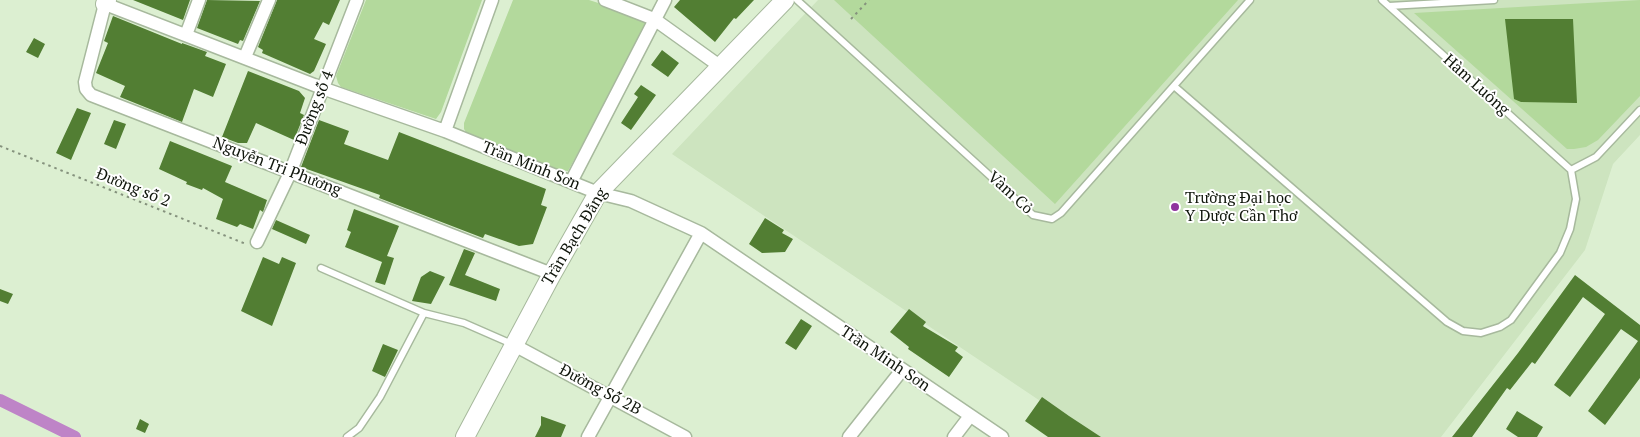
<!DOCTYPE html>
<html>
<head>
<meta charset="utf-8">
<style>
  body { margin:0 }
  canvas { display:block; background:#dcefd1 }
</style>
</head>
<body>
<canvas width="1640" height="437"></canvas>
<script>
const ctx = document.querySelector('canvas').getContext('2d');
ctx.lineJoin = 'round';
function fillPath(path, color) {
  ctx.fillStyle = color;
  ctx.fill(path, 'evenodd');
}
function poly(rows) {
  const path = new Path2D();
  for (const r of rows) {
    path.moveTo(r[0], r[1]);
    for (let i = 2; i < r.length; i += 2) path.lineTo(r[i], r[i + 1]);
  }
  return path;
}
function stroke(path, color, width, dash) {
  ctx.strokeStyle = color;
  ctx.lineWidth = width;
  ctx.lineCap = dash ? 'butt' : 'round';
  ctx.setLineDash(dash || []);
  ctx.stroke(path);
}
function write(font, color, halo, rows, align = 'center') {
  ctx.font = font + ' "PT Serif",serif';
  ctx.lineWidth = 4;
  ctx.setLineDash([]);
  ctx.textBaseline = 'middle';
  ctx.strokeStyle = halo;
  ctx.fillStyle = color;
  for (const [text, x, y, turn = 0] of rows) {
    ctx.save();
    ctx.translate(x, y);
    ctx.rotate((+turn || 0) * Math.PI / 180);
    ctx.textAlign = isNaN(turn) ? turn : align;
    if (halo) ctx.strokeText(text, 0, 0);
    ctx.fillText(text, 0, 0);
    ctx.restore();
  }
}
const built = poly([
  [818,0,1640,0,1640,135,1613,164,1585,250,1441,437,1094,437,672,154]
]);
const green = poly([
  [366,0,482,0,441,112,436,119,341,87,338,83,336,76],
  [513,0,589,0,645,18,648,25,568,171,558,170,468,135,464,129,464,123],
  [834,0,1238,0,1055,204],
  [1640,0,1640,96,1598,140,1586,147,1574,149,1567,149,1414,13]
]);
const canal = poly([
  [0,400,75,437]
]);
const building = poly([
  [133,0,190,0,183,20],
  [207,0,260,1,243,41,240,40,238,44,197,28],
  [277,0,340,0,329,25,323,22,314,39,326,44,314,71,310,74,262,53,263,50,258,47],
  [680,0,754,0,736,19,734,18,715,42,674,7],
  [113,16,182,44,182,43,207,52,205,56,226,64,213,97,194,89,182,122,120,97,125,86,96,73,108,43,104,41],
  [1505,19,1573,19,1577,103,1521,102,1514,99],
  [34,38,45,44,38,58,26,52],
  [662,50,679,63,668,77,651,65],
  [248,71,299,91,305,98,300,113,304,115,294,140,256,123,247,143,238,143,222,137],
  [641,85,656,95,631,130,621,123,638,97,634,94],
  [77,108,91,113,71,160,56,153],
  [114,120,126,124,116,149,104,144],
  [319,120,349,131,344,144,388,160,399,132,546,189,541,205,547,207,533,244,519,246,485,234,483,238,379,198,380,195,301,167],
  [170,141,232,166,225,182,267,200,263,212,260,210,253,229,240,224,237,227,216,219,223,199,203,188,202,190,186,184,187,182,159,169],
  [354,209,399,226,387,256,394,258,385,285,375,282,382,262,345,247,351,232,347,230],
  [765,218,784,230,782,233,793,239,785,252,762,253,749,244],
  [276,220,310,235,306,244,272,229],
  [464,249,475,253,465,275,500,289,496,301,449,285],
  [263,257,279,264,282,257,296,263,272,326,241,311],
  [430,271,445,277,431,304,412,301,421,277],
  [1575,275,1640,325,1640,378,1605,425,1588,411,1638,341,1621,329,1570,397,1554,385,1605,314,1583,297,1535,364,1532,362,1510,390,1507,388,1472,437,1452,437,1518,353],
  [0,289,13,294,8,304,0,301],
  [909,309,926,322,923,326,958,347,955,351,963,357,949,377,908,349,909,347,890,332],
  [801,319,812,326,796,350,785,343],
  [383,344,398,350,385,377,372,371],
  [1042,397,1069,416,1101,437,1048,437,1025,421],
  [1517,411,1543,427,1537,437,1518,437,1506,429],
  [541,416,566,425,561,437,535,437,541,425],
  [140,419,149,424,145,433,136,429]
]);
const path = poly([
  [851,19,869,0],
  [0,146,246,244]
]);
const lane = poly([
  [797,0,1033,215,1052,219,1061,213,1250,0],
  [1382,0,1571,170],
  [1389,6,1494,0],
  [1174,86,1447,322,1463,331,1481,333,1500,327,1511,320,1560,253,1570,229,1576,199,1571,170],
  [1571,170,1596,157,1640,110],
  [321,268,424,313,464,323,512,344],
  [347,437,359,428,380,397,424,313]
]);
const street = poly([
  [605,0,654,19,721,67],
  [186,35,199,0],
  [245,57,269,0],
  [445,131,492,0],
  [571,182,665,0],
  [257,242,290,173,357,0],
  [552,274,91,95,86,89,85,82,105,4,322,88,445,131,598,193,631,201,701,233,1002,437],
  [514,345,685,437],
  [588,437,701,233],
  [849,437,902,370],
  [954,437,970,416]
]);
const secondary = poly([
  [105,4,107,0],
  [465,437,552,274,598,193,785,0]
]);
const markers = [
  [1175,207,5,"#8f339e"]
];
const streetNames = [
  ["Hàm Luông",1476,85,42],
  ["Đường số 4",315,108,-69],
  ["Trần Minh Sơn",531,166,22],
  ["Nguyễn Tri Phương",277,167,21],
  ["Đường số 2",133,188,22],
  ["Vàm Cỏ",1010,193,42],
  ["Trần Bạch Đằng",575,237,-59],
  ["Trần Minh Sơn",885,359,34],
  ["Đường Số 2B",600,390,28]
];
const poiNames = [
  ["Trường Đại học",1185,198],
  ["Y Dược Cần Thơ",1185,216]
];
fillPath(built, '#cde4bf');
fillPath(green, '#b3d99c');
stroke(canal, '#be84c7', 12);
fillPath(building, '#527e33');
stroke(lane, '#a7b99d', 9);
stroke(street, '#a7b99d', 15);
stroke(secondary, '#a7b99d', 20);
stroke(path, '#85927d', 2, [2.5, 4]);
stroke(lane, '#fff', 6);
stroke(street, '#fff', 12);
stroke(secondary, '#fff', 18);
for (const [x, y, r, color] of markers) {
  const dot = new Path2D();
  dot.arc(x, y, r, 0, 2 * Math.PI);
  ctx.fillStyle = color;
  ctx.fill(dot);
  stroke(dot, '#fff', 2);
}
write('16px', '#0f150b', '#fff', streetNames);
write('16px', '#0f150b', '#fff', poiNames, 'left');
</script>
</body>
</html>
